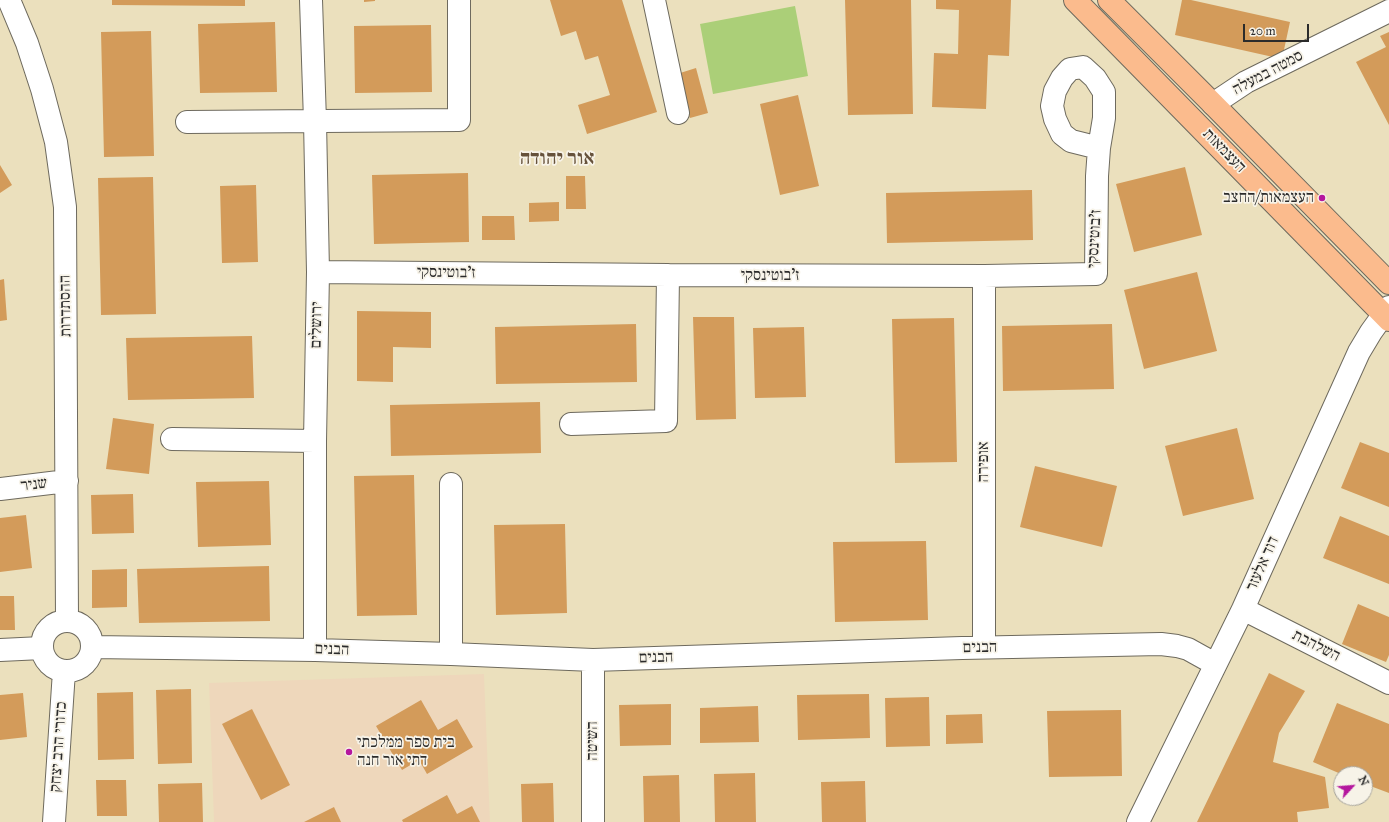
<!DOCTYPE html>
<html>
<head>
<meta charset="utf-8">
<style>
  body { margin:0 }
  #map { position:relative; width:1389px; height:822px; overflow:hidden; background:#ebe0bd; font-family:"IM FELL Great Primer",serif }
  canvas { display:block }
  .north { position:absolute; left:1333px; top:766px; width:40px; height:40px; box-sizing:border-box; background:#f7f3e8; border:1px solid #a5a39c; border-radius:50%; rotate:64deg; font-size:11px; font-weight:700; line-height:16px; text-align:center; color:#2b2b2b }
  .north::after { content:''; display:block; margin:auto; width:14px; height:18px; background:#b5179e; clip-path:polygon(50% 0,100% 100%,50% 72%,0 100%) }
  .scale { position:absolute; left:1243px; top:24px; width:66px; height:18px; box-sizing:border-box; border:2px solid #2b2b2b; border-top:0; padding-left:5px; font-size:12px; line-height:14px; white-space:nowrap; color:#2b2b2b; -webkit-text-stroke:3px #f7f3e8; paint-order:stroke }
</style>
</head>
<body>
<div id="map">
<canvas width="1389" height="822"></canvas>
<div class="north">N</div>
<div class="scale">20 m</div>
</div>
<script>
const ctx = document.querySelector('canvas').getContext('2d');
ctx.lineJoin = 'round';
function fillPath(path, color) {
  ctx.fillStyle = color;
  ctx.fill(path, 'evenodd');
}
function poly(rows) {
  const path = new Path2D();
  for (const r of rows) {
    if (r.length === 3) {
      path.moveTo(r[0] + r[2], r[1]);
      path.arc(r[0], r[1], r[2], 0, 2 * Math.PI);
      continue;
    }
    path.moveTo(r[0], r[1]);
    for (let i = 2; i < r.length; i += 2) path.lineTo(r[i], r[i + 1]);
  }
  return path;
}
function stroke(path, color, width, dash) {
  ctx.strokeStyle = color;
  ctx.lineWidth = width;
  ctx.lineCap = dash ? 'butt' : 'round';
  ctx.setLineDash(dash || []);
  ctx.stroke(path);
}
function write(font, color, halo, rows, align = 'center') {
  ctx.font = font + ' "IM FELL Great Primer","Frank Ruhl Libre",serif';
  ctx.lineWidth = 3.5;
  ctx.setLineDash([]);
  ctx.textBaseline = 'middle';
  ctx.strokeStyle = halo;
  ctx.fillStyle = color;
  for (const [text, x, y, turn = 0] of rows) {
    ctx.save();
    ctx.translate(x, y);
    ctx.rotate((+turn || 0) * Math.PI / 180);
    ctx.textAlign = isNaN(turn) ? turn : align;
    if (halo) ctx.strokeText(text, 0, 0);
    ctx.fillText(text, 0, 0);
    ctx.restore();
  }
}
const built = poly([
  [484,674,490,822,214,822,209,683]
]);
const green = poly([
  [795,6,808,76,713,94,700,24]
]);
const building = poly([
  [112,0,245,0,245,6,112,5],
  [364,0,375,0,375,1,364,2],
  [550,0,622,0,657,112,587,134,578,105,610,95,598,56,585,60,576,31,561,36],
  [845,0,911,0,913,114,848,115],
  [936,0,1011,0,1009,56,988,55,986,109,932,107,934,53,958,54,959,10,936,9],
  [1182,0,1191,0,1290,22,1282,59,1175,35],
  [275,22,277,92,200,93,198,24],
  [431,25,432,92,355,93,354,26],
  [151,31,154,156,104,157,101,32],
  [1389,32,1389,125,1356,62,1386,47,1380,36],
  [696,68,708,113,690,118,677,74],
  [798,95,819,186,780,195,760,104],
  [0,165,12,185,0,193],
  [1185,167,1202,235,1134,252,1116,184],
  [468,173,469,242,374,244,372,175],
  [566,176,585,176,586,209,566,209],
  [153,177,156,314,101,315,98,178],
  [256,185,258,262,222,263,220,186],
  [1032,190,1033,240,887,243,886,193],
  [559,202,559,221,529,222,529,203],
  [482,216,514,216,515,240,482,240],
  [1197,272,1217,351,1144,369,1124,290],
  [4,279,7,320,0,321,0,280],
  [357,311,431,312,431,348,393,347,393,382,357,381],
  [693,317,734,317,736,419,696,420],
  [954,318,957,462,895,463,892,319],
  [636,324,637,382,496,384,495,327],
  [1112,324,1114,389,1003,391,1002,326],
  [804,327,806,397,755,398,753,328],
  [252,336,254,398,128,400,126,338],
  [540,402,541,453,391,456,390,405],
  [113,418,154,424,149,474,106,469],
  [1237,428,1254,499,1183,516,1165,446],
  [1360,442,1389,453,1389,507,1341,488],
  [1035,466,1117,486,1102,547,1020,527],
  [414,475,417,615,357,616,354,476],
  [269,481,271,545,198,547,196,482],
  [133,494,134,533,92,534,91,495],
  [26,515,32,568,0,572,0,518],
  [1340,516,1389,536,1389,584,1323,558],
  [565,524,567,613,496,615,494,525],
  [926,541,928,620,835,622,833,542],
  [269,566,270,621,139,623,137,569],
  [127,569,127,607,92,608,92,570],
  [0,596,14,596,15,630,0,630],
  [1358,604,1389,617,1389,655,1386,662,1342,644],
  [1269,673,1305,691,1279,733,1273,762,1325,777,1329,808,1297,812,1298,822,1197,822],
  [191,689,192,763,158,764,156,690],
  [133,692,134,759,98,760,97,693],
  [23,693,27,737,0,740,0,695],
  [869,694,870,738,798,740,797,695],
  [929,697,930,746,886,747,885,698],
  [421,700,438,730,457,719,473,747,427,774,419,760,402,770,376,726],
  [1337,703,1389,724,1389,793,1365,784,1365,774,1341,774,1313,762],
  [671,704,671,745,620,746,619,705],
  [758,706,759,742,700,743,700,708],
  [252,709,290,785,261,800,222,724],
  [1121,710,1122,776,1049,777,1047,711],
  [982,714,983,743,946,744,946,715],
  [755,773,756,822,715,822,714,774],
  [679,775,680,822,644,822,643,776],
  [96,780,126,780,127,816,97,816],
  [865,781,866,822,822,822,821,782],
  [202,783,203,822,159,822,158,784],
  [553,783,554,822,522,822,521,784],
  [447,795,457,814,472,806,480,822,403,822,402,820],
  [334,807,341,822,304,822]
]);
const minor = poly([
  [9,0,27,43,42,89,56,142,65,207,67,620],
  [311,0,315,121,318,272,315,441,315,650],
  [654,0,678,113],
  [1213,104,1246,82,1389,11],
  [187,122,459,120,459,0],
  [318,272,668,275,984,276,1096,274,1097,176,1099,148,1104,118,1104,92,1095,78,1083,67,1070,69,1062,78,1055,91,1052,106,1055,119,1062,134,1071,141,1099,148],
  [984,276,984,647],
  [571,424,666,421,668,275],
  [172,439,315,441],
  [451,484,451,654],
  [0,489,67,481],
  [1243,609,1389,683],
  [67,646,25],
  [92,647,315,650,451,654,593,660,962,648,1161,644,1177,646,1188,649,1215,664],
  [0,650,42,648],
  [54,822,64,671],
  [593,822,593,660],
  [1138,822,1243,609,1359,352,1371,332,1389,307]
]);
const major = poly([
  [1075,0,1389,320],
  [1109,0,1213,104,1389,283]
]);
const markers = [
  [1322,198,4,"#b5179e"],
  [349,752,4,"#b5179e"]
];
const streetNames = [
  ["סמטה במעלה",1268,73,-28],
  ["העצמאות",1224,151,46],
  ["ז'בוטינסקי",1095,239,-87],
  ["ז'בוטינסקי",446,273,1],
  ["ז'בוטינסקי",770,276],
  ["ההסתדרות",66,306,-91],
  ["ירושלים",317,325,-89],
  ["אופירה",984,462,-90],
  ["שניר",34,485,-7],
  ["דוד אלעזר",1263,564,-66],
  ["השלהבת",1316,646,27],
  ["הבנים",980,648,-1],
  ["הבנים",332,650,2],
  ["הבנים",656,658,-2],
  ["השיטה",593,741,-90],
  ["כדורי הרב יצחק",59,747,-86]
];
const poiNames = [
  ["העצמאות/החצב",1314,198],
  ["בית ספר ממלכתי",357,743,"left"],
  ["דתי אור חנה",357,761,"left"]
];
const districtNames = [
  ["אור יהודה",557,159]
];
fillPath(built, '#eed7bb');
fillPath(green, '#abcf78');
fillPath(building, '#d39b5a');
stroke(minor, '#6e6a5e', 24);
stroke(major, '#6e6a5e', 24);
stroke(minor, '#fff', 22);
stroke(major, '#fbbb8d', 22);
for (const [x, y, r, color] of markers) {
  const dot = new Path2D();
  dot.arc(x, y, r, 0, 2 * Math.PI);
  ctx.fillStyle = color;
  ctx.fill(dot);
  stroke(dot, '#f7f3e8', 1.5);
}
write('16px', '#2b2b2b', '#f7f3e8', streetNames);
write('16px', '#2b2b2b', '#f7f3e8', poiNames, 'right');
write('bold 20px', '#66523b', '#f7f3e8', districtNames);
</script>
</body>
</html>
